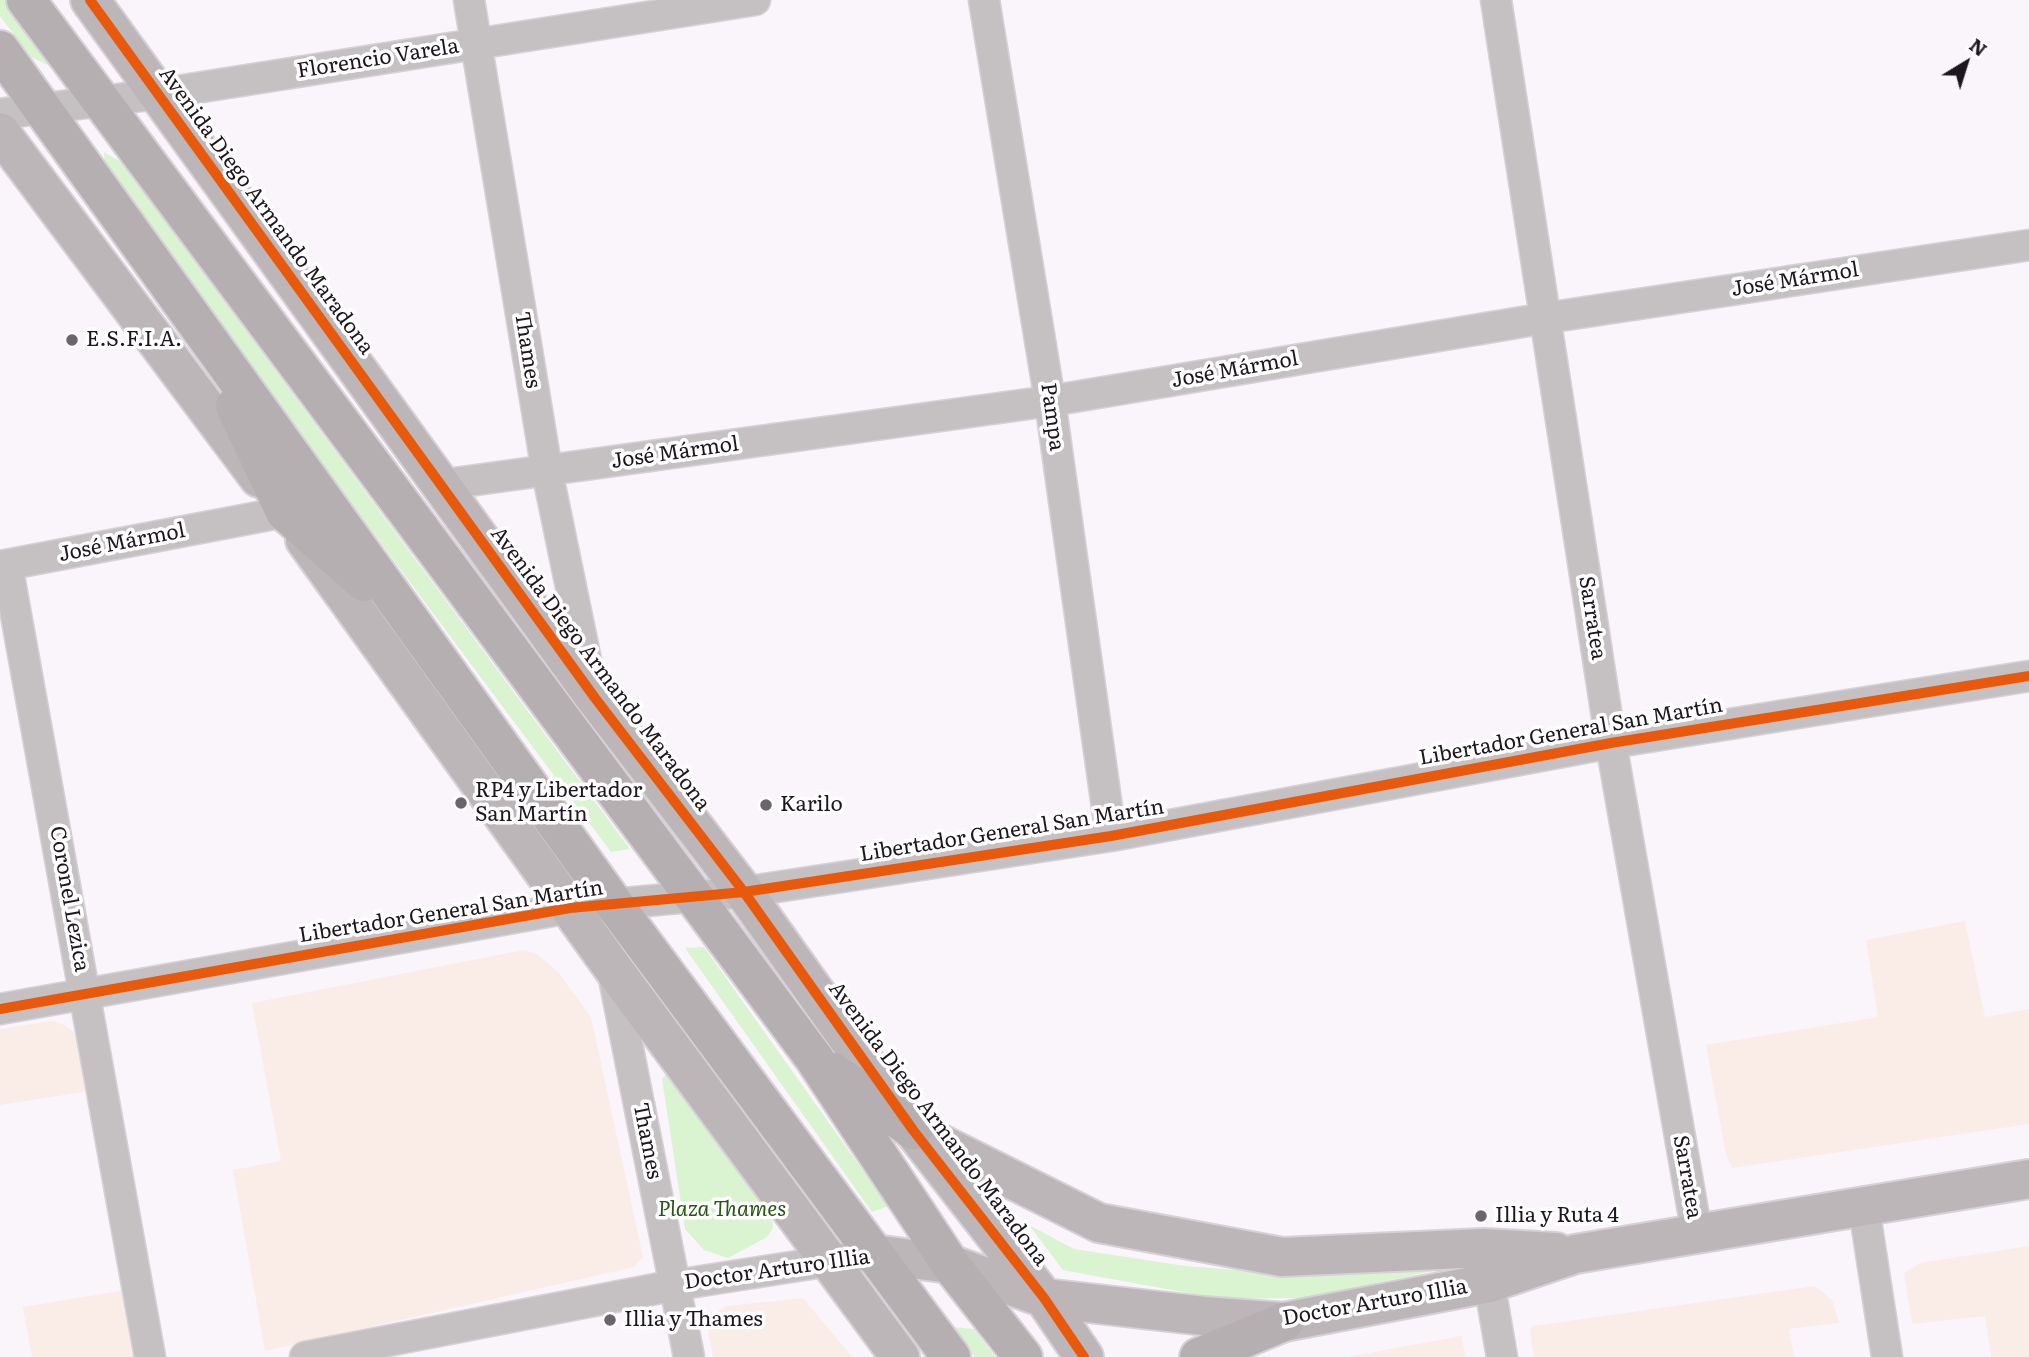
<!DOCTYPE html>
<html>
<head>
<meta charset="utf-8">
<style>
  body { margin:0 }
  #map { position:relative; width:2029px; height:1357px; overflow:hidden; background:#faf4fb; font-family:Literata,serif }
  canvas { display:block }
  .north { position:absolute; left:1931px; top:28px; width:70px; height:70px; -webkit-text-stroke:5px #fff; paint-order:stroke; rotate:38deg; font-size:19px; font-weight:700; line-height:28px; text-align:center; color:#1d161e }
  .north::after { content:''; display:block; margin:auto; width:24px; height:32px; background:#1d161e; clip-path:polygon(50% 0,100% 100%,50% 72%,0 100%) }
</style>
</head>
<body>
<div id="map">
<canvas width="2029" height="1357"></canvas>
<div class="north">N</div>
</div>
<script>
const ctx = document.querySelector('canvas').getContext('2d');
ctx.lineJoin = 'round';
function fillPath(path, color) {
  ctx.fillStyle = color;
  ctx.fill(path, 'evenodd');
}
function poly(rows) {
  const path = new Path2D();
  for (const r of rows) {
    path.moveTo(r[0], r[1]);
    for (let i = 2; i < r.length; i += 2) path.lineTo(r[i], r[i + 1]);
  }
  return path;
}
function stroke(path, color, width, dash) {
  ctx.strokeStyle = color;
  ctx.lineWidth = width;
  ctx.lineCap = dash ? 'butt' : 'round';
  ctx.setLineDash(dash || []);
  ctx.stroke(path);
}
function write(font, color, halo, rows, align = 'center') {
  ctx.font = font + ' Literata,serif';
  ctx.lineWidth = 7;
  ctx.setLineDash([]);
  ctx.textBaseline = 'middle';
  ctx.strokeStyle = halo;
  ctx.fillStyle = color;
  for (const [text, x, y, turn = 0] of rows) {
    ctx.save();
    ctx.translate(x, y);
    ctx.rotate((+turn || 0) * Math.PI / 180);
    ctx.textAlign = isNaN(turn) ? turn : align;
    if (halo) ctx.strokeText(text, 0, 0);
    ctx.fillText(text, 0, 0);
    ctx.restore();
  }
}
const commercial = poly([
  [1965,921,1985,1017,2029,1009,2029,1124,1732,1168,1726,1155,1706,1045,1878,1017,1866,940],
  [524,950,537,954,558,972,591,1017,643,1257,634,1267,265,1351,233,1170,281,1161,252,1003],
  [52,1021,65,1025,77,1035,90,1091,0,1105,0,1029],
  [2029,1246,2029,1357,1991,1357,1985,1316,1912,1324,1904,1273,1920,1263],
  [1815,1286,1832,1300,1839,1323,1789,1329,1794,1357,1534,1357,1530,1332,1533,1326],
  [126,1290,136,1352,134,1357,32,1357,23,1307],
  [803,1298,852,1357,713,1357,708,1332,718,1311,726,1306],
  [1461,1336,1466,1357,1347,1357]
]);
const green = poly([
  [0,0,10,0,45,47,50,66,31,57,0,16],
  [104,152,121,162,630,849,611,852,105,173],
  [704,947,888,1206,872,1212,685,948],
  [667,1073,771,1210,773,1228,767,1237,728,1258,704,1250,685,1229,662,1079],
  [1029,1225,1074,1249,1185,1266,1301,1275,1463,1265,1302,1298,1221,1299,1063,1270],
  [952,1327,974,1329,995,1357,975,1357]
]);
const street = poly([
  [469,0,547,471,592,689],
  [984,0,1050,401,1111,836],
  [1496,0,1611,743,1697,1234],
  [0,114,158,94,755,0],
  [440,485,1050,401,1546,318,2029,245],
  [7,565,150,1357],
  [0,566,285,512],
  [613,973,689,1357],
  [0,1009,570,908,744,892,1111,836,1611,743,2029,676],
  [1864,1208,1887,1357],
  [1486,1264,1502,1357],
  [305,1357,676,1285,874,1254]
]);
const secondary = poly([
  [90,0,595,698,744,892,913,1130,1044,1298,1084,1357],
  [0,132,259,478],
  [305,540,612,967,900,1357],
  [923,1135,1099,1223,1282,1257,1484,1248,1556,1252],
  [874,1254,950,1264,1044,1298,1204,1316,1284,1322,1489,1283,1575,1254,2029,1179]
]);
const primary = poly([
  [26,0,814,1058,950,1264,1023,1357],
  [0,50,614,904,951,1357],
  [235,406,285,512,364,582],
  [833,1072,913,1130],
  [1199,1357,1284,1322]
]);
const cycleway = poly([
  [90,0,595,698,744,892,913,1130,1044,1298,1084,1357],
  [0,1009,570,908,744,892,1111,836,1611,743,2029,676]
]);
const markers = [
  [72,340,7,"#6a646b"],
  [461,803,7,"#6a646b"],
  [766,805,7,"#6a646b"],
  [1481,1216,7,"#6a646b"],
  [610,1320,7,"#6a646b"]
];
const streetNames = [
  ["Florencio Varela",378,59,-9],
  ["Avenida Diego Armando Maradona",266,211,54],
  ["José Mármol",1795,280,-9],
  ["Thames",527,350,81],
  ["José Mármol",1235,370,-10],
  ["Pampa",1052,417,82],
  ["José Mármol",675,453,-8],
  ["José Mármol",122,543,-11],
  ["Sarratea",1592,618,81],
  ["Avenida Diego Armando Maradona",600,669,53],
  ["Libertador General San Martín",1571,732,-10],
  ["Libertador General San Martín",1012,831,-9],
  ["Coronel Lezica",69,899,80],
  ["Libertador General San Martín",451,912,-9],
  ["Avenida Diego Armando Maradona",938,1124,53],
  ["Thames",647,1141,79],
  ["Sarratea",1687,1177,80],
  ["Doctor Arturo Illia",777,1270,-8],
  ["Doctor Arturo Illia",1375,1303,-10]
];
const poiNames = [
  ["E.S.F.I.A.",86,340],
  ["RP4 y Libertador",475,791],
  ["San Martín",475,815],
  ["Karilo",780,805],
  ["Illia y Ruta 4",1495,1216],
  ["Illia y Thames",624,1320]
];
const parkNames = [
  ["Plaza Thames",722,1210]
];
fillPath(commercial, '#faede7');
fillPath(green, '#daf3d1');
stroke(street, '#d6d1d7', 33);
stroke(secondary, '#d6d1d7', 42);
stroke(primary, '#d6d1d7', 42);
stroke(street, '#c5c1c3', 30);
stroke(secondary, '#bcb6b9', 38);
stroke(primary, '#b5afb1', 38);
stroke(cycleway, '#e8590c', 10);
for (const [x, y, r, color] of markers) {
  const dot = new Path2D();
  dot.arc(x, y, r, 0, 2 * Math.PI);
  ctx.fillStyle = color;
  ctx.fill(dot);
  stroke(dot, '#fff', 2.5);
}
write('21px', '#1d161e', '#fff', streetNames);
write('21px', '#1d161e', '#fff', poiNames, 'left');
write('italic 21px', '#275511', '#fff', parkNames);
</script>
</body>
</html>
